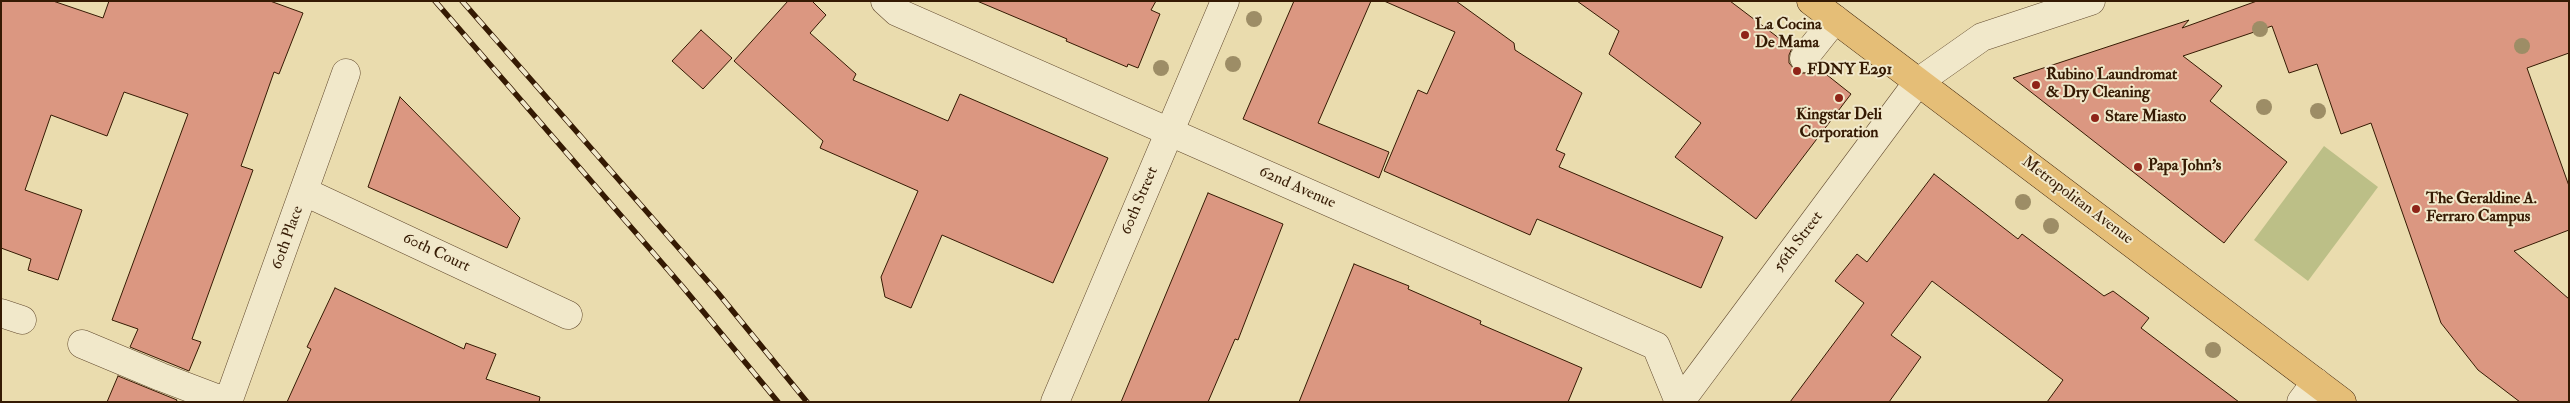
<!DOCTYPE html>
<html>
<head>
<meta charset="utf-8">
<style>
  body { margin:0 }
  #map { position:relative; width:2570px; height:403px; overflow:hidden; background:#eadcae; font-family:"IM FELL Double Pica",serif }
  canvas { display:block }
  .frame { position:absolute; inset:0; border:2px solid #351a03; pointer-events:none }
</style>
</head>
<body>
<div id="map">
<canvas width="2570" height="403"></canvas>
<div class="frame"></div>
</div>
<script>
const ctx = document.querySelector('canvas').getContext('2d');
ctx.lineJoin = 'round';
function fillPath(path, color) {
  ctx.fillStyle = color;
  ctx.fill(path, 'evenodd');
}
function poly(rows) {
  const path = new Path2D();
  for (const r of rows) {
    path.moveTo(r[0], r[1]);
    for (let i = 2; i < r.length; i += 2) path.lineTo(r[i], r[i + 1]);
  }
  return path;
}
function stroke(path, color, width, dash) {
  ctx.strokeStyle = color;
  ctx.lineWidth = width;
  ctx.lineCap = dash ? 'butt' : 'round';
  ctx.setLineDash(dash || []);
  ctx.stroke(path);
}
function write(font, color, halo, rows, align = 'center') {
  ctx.font = font + ' "IM FELL Double Pica",serif';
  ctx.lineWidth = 4;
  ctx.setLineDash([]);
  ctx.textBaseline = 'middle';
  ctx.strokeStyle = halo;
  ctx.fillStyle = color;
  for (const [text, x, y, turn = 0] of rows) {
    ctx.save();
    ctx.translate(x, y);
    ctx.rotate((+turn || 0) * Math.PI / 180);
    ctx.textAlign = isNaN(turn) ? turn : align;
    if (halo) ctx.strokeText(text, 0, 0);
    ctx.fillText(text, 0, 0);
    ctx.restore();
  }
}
const green = poly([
  [2324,146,2378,187,2308,281,2254,240]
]);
const building = poly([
  [1,1,53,1,103,18,109,1,270,1,303,13,279,74,274,72,241,166,253,170,192,339,201,342,189,371,130,347,138,329,112,320,188,114,124,92,107,136,51,115,25,190,82,210,58,280,28,270,31,259,1,248,1,1],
  [788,1,812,1,826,15,810,33,856,74,853,80,948,121,960,94,1108,158,1053,283,942,235,911,308,885,297,881,277,918,191,820,148,823,141,734,61,788,1],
  [977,1,1156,1,1151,10,1160,14,1138,68,1128,64,1127,67,1066,41,1067,39,977,1],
  [1294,1,1371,1,1318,123,1389,152,1379,178,1243,119,1294,1],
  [1384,1,1456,1,1514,43,1515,50,1582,93,1556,150,1565,154,1559,167,1723,237,1701,288,1537,219,1530,235,1384,171,1418,90,1427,94,1455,32,1384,1],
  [1577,1,1730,1,1792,48,1789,55,1789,63,1795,70,1801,73,1809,73,1817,67,1851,94,1756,219,1675,157,1701,123,1609,54,1619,31,1577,1],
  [2257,1,2569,1,2569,53,2527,68,2569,186,2569,230,2514,251,2569,299,2569,402,2520,402,2478,370,2441,323,2371,123,2341,134,2317,64,2289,73,2272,26,2183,56,2222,86,2210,101,2287,162,2224,243,2013,78,2189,20,2182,28,2257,1],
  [701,30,732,58,703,89,672,61,701,30],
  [400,97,520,218,507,248,368,187,400,97],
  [1934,174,2018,239,2022,234,2104,296,2113,291,2149,318,2141,328,2239,402,2047,402,2063,380,1932,281,1891,335,1921,357,1889,402,1790,402,1864,303,1835,281,1857,254,1867,262,1934,174],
  [1208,193,1283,224,1238,340,1235,339,1208,402,1121,402,1208,193],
  [1354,264,1409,286,1408,289,1481,321,1480,324,1582,368,1568,402,1299,402,1354,264],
  [335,288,464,349,466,343,496,354,486,379,540,397,539,402,287,402,311,349,307,347,335,288],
  [118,376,177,400,176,402,107,402,118,376]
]);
const minor = poly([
  [885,1,897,12,1656,346,1679,402],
  [1804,58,1835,19],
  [305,192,568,315],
  [1,313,22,320],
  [82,344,161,377,227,402],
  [228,402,346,73],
  [1055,402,1225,1],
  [1680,402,1918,82,1982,37,2091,1],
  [2301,402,2316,382]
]);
const major = poly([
  [1811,1,2342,402]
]);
const rail = poly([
  [435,1,682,286,778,402],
  [462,1,718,293,807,402]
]);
const trees = [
  [1254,19],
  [2260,29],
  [2522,46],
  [1233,64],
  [1161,68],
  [2264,107],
  [2318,111],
  [2023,202],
  [2051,226],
  [2213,350]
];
const markers = [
  [1745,35,5,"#8f2418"],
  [1797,71,5,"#8f2418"],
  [2036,85,5,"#8f2418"],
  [1839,98,5,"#8f2418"],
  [2095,118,5,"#8f2418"],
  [2138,167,5,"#8f2418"],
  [2416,209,5,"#8f2418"]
];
const poiNames = [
  ["La Cocina",1755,26],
  ["De Mama",1755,44],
  ["FDNY E291",1807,71],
  ["Rubino Laundromat",2046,76],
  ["& Dry Cleaning",2046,94],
  ["Kingstar Deli",1839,116,"center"],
  ["Corporation",1839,134,"center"],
  ["Stare Miasto",2105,118],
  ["Papa John's",2148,167],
  ["The Geraldine A.",2426,200],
  ["Ferraro Campus",2426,218]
];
const streetNames = [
  ["62nd Avenue",1297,188,24],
  ["60th Street",1140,201,-67],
  ["Metropolitan Avenue",2077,201,37],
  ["60th Place",288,238,-70],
  ["56th Street",1799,242,-53],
  ["60th Court",436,253,25]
];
fillPath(green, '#bcbf87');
fillPath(building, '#db9781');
stroke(building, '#351a03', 1);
stroke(minor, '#624a2e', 29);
stroke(major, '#351a03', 29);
stroke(minor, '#f1e8ca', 28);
stroke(major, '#e5be77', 28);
stroke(rail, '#351a03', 5.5);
stroke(rail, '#f1e8ca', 4, [11]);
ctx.fillStyle = '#9d8d66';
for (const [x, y] of trees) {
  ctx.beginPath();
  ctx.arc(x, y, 8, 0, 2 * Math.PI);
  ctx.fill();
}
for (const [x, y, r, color] of markers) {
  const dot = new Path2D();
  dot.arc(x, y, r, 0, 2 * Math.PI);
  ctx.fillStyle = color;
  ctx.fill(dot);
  stroke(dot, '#f1e8ca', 2);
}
write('bold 16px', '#351a03', '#f1e8ca', poiNames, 'left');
write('16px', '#351a03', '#f1e8ca', streetNames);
</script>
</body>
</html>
